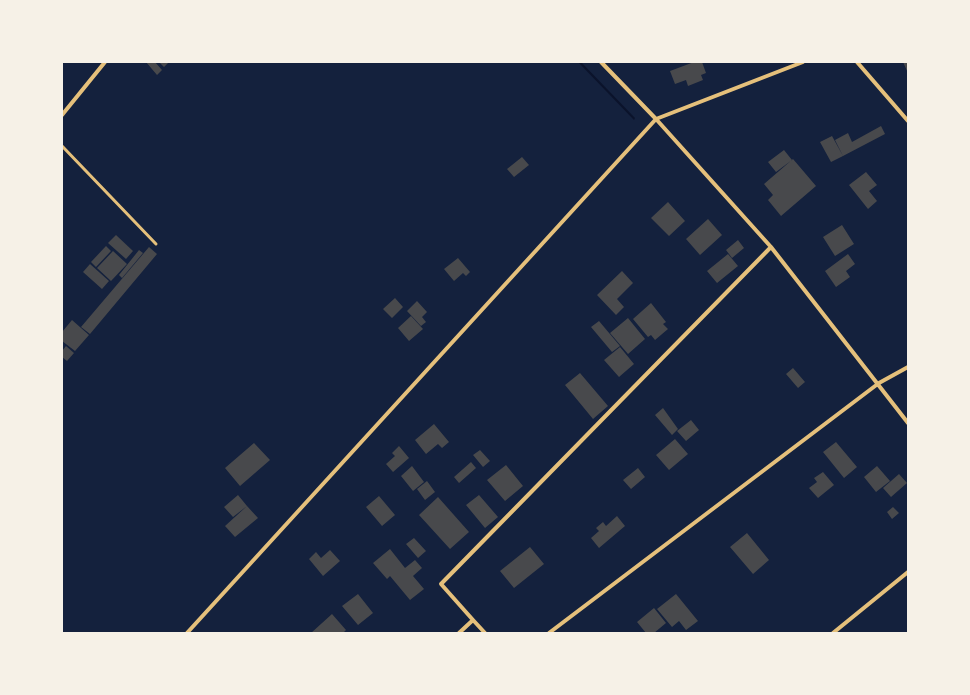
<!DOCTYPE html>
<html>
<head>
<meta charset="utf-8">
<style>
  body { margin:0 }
  #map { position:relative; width:970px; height:695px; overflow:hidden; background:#14213d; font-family:"Public Sans",sans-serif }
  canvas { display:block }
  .frame { position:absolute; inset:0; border:63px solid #f6f1e7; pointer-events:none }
</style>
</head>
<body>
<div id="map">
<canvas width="970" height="695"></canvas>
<div class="frame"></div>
</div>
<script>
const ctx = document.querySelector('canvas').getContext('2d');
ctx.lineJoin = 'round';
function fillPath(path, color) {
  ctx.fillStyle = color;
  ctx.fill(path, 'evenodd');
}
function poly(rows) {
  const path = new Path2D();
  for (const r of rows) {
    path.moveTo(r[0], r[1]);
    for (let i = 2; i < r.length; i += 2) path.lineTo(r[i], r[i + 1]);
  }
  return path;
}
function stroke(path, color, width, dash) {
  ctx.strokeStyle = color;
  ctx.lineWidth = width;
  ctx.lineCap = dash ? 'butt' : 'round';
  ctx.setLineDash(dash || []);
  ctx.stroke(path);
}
const water = poly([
  [578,62,581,62,635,118,634,120]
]);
const building = poly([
  [146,62,155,62,162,70,157,75],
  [159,62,169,62,164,67],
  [694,62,702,62,706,73,701,75,703,80,688,86,686,80,675,84,670,71],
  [903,62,908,62,908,73],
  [881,126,885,134,843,156,835,140,848,133,852,142],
  [832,136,843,156,831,162,820,142],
  [784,150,792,160,776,172,768,162],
  [522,157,529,165,514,177,507,169],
  [793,159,816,186,781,216,768,200,773,195,764,184],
  [866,172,877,185,869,191,877,201,868,209,849,185],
  [668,202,685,221,669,236,651,218],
  [708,219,722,235,700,255,686,239],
  [842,225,854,244,835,256,823,237],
  [116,235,133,251,126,259,108,243],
  [738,240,744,248,732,258,726,250],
  [106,246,111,251,96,267,91,262],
  [149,247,157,254,90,334,81,327],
  [139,250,143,253,122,278,119,275],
  [113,251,127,264,111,281,97,268],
  [728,254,738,266,717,283,707,271],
  [848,254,855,264,846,271,850,277,836,287,825,271],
  [458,258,470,272,466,276,463,273,454,281,444,269],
  [90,264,109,281,102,289,83,272],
  [622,271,633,283,617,299,624,307,616,315,597,295],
  [395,298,403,307,392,318,383,309],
  [417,301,427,312,422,317,426,322,421,326,407,311],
  [651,303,666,322,663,324,668,329,655,340,651,335,648,337,633,319],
  [411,316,423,329,409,341,398,328],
  [628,318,645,339,628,354,610,333],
  [72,320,89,335,75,351,62,341,62,332],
  [599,321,620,346,612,352,591,327],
  [66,346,74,353,67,361,62,357,62,351],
  [620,347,634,364,619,377,604,360],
  [793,368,805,382,798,388,786,374],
  [580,373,608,406,593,419,565,385],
  [663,408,678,429,672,435,655,415],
  [691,420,699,430,686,441,677,431],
  [434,424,449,442,442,448,438,444,426,454,415,440],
  [675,439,688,454,669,470,656,455],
  [836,442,857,467,844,478,823,452],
  [254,443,270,460,240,486,225,468],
  [399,446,409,458,393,472,386,464,395,456,392,453],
  [480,450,490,461,483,467,473,455],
  [471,462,476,468,459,483,454,477],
  [506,465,523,486,505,501,487,480],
  [412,466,424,482,413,491,401,476],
  [877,466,890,481,876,492,864,477],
  [638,468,645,477,631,489,623,480],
  [823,472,834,485,818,498,809,488,817,482,814,478],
  [899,474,907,483,891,497,883,488],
  [427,481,435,492,425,500,417,489],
  [238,495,247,506,233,517,224,507],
  [479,495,498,517,485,528,466,505],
  [379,496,395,515,382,526,366,507],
  [438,497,469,532,450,549,419,515],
  [247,506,258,518,235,537,225,526],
  [893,507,899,513,892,519,887,512],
  [617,516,625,526,599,548,591,538,599,531,596,528,603,522,606,526],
  [747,533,769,560,753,574,730,547],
  [414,538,426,551,418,558,406,544],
  [530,547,544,564,514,588,500,571],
  [390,549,405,568,415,560,422,568,413,576,424,589,410,600,390,576,387,579,373,563],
  [330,550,340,561,323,576,309,559,316,552,321,558],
  [358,594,373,613,358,625,342,606],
  [676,594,698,621,686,630,679,621,672,627,657,609],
  [654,608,666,623,654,633,646,633,637,622],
  [332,614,346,630,343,633,311,633]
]);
const service = poly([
  [62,146,156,244]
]);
const minor = poly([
  [601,62,656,119,771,247,908,423],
  [857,62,908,121],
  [62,115,105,62],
  [473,620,485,633],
  [187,633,656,119,803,62],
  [459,633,473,620,441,584,771,247],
  [549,633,879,383,908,367],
  [833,633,908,572]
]);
fillPath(water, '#0b132b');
fillPath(building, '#48494c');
stroke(service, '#e5c07b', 3);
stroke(minor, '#e5c07b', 4);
</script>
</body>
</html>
